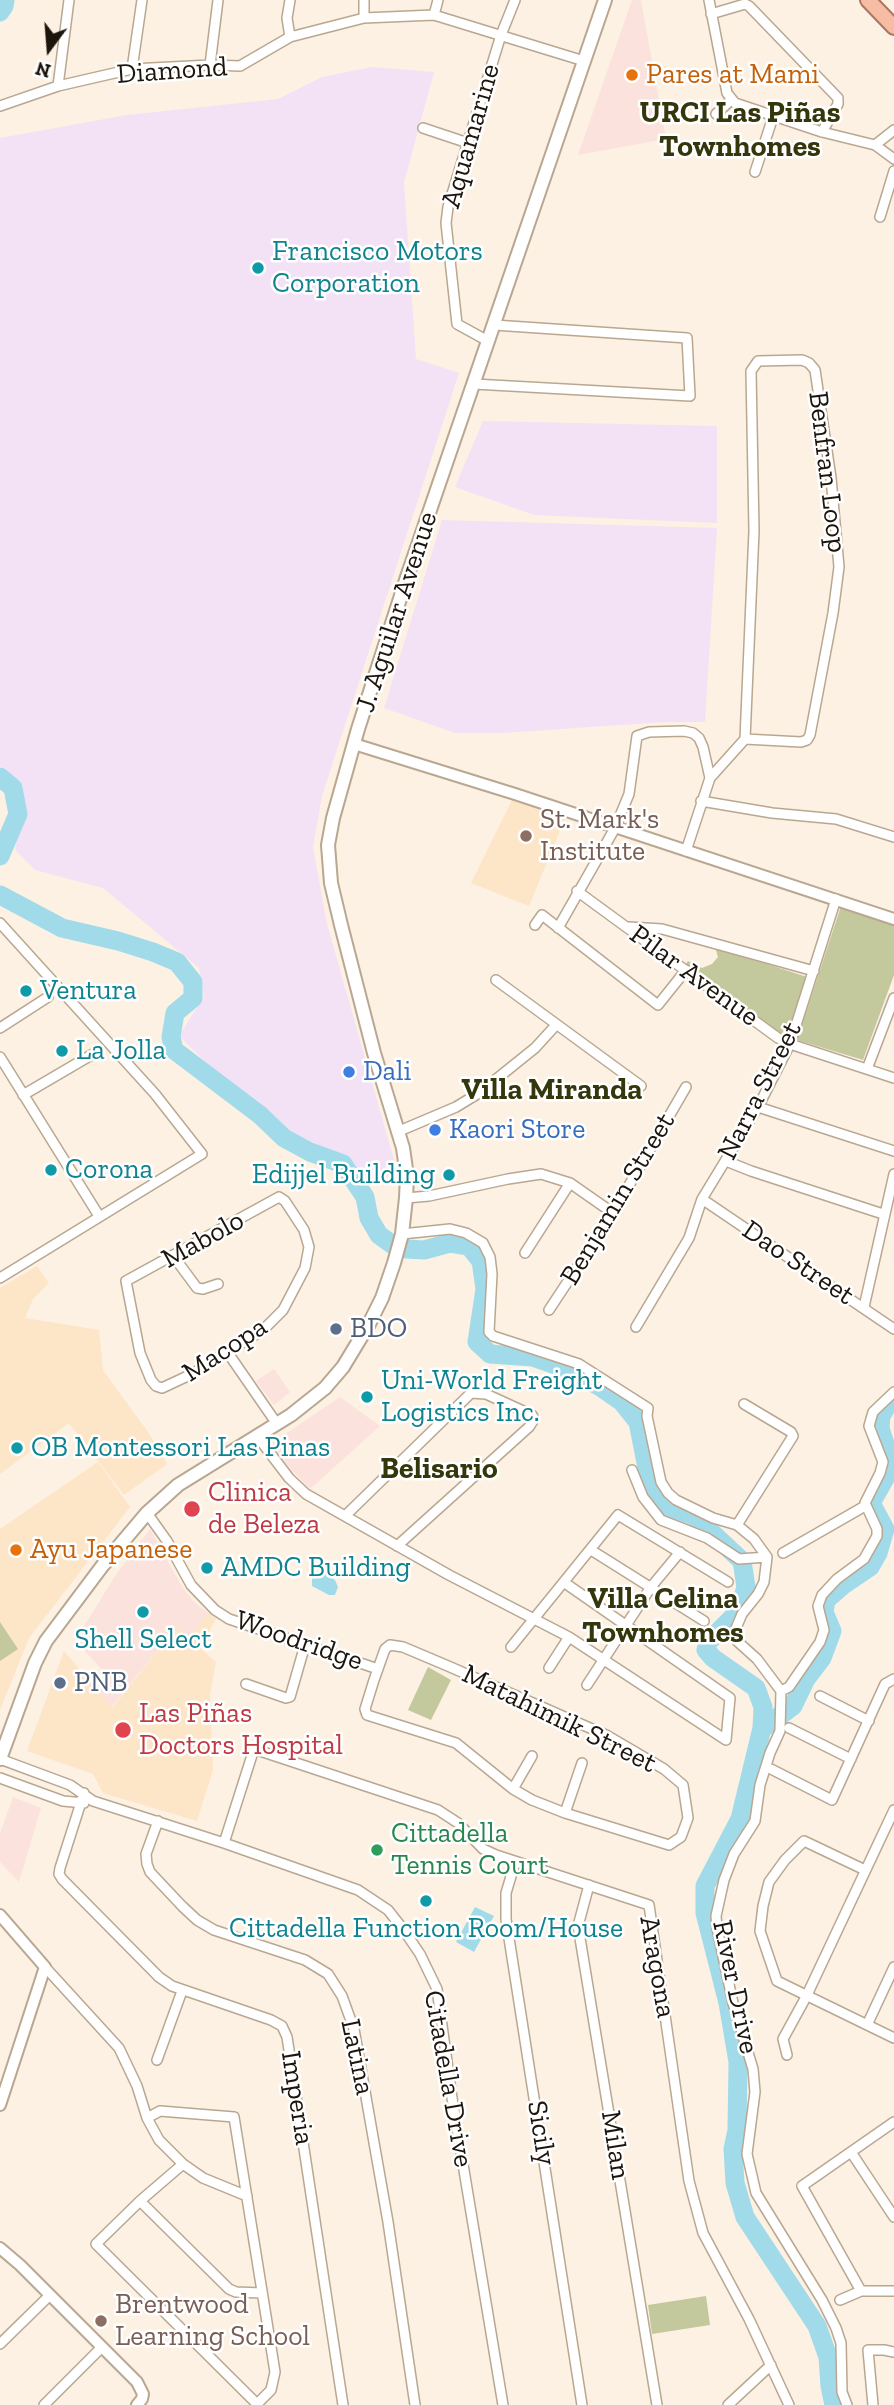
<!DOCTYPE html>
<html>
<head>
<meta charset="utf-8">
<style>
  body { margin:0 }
  #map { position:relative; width:894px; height:2405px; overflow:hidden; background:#fcf1e3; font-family:"Zilla Slab",serif }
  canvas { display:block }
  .north { position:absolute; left:14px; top:14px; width:70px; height:70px; -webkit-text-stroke:5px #fff; paint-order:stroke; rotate:196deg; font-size:19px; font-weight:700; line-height:28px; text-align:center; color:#1c150d }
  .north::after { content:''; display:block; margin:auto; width:24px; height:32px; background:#1c150d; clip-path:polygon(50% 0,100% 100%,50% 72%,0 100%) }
</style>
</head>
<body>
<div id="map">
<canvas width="894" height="2405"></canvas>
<div class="north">N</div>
</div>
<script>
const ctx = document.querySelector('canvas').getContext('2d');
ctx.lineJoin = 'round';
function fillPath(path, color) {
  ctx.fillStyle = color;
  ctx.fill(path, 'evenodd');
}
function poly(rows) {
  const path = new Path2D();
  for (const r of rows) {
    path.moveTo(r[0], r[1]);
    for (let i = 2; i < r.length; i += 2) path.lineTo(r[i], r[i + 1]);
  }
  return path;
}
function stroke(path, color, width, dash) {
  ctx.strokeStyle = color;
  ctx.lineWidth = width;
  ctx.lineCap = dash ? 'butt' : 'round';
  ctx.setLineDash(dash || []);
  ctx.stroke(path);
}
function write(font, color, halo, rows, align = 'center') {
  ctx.font = font + ' "Zilla Slab",serif';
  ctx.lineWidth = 5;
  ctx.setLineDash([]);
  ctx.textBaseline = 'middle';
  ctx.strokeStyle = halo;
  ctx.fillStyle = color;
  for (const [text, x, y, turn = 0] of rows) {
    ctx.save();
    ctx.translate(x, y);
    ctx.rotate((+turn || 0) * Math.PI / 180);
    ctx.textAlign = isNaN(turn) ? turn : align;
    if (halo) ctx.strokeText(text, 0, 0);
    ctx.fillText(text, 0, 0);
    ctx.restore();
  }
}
const commercial = poly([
  [632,0,641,0,666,139,578,155],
  [274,1369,290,1392,274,1405,256,1381],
  [340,1397,380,1426,310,1489,281,1459,272,1443],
  [150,1529,181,1585,193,1601,208,1613,189,1639,175,1629,111,1708,97,1693,111,1679,75,1641,115,1576],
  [13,1797,41,1808,19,1882,0,1862,0,1833]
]);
const industrial = poly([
  [372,67,434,72,404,183,416,359,459,373,322,796,313,847,327,924,396,1167,389,1176,367,1186,349,1160,285,1129,247,1102,179,1036,204,996,199,968,103,888,35,870,15,850,23,797,8,773,0,765,0,138,127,115,278,99,322,77],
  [483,421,717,426,717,523,534,515,455,487],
  [442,520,717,528,705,722,665,722,502,733,455,733,384,708]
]);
const built = poly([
  [512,800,566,816,529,906,471,883],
  [37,1266,49,1283,33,1299,25,1318,99,1330,103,1370,148,1432,167,1464,124,1495,69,1423,0,1474,0,1288],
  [98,1462,130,1507,29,1638,0,1710,0,1529],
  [208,1613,216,1618,201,1649,216,1662,210,1695,213,1770,197,1821,103,1793,93,1774,27,1751,64,1651,112,1708,176,1628,189,1639]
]);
const green = poly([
  [841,906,894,924,894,975,863,1060,797,1040],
  [715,947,807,977,787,1039,685,965,688,961,702,968,712,964,718,957],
  [0,1622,18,1649,0,1661],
  [428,1667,451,1680,431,1720,408,1710],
  [706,2296,710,2325,652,2334,648,2305]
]);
const water = poly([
  [319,1573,324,1573,335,1580,338,1587,335,1595,329,1595,312,1586,312,1579],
  [475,1907,494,1916,474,1952,456,1942]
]);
const river = poly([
  [0,12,4,6,5,0],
  [0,777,13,788,18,814,0,856],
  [0,895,62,928,118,941,153,952,177,962,193,982,193,998,175,1013,171,1037,174,1050,260,1115,284,1138,310,1152,343,1164,365,1197,369,1218,379,1235,393,1245,407,1249,424,1250,450,1243,469,1246,481,1261,485,1289,477,1342,490,1354,533,1357,567,1369,599,1386,622,1402,638,1422,649,1478,656,1497,668,1507,694,1516,742,1561,746,1587,739,1611,708,1642,706,1650,713,1658,756,1688,763,1707,762,1728,740,1819,705,1886,705,1913,728,2003,738,2062,737,2130,733,2149,735,2183,745,2217,817,2326,828,2357,830,2386,834,2405],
  [763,1728,793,1706,806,1679,822,1658,832,1631,824,1612,826,1600,842,1586,870,1567,878,1553,885,1529,871,1503,892,1466,880,1428,881,1416,890,1401,894,1400]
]);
const minor = poly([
  [709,0,727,93,735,103,822,132,875,145,894,130],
  [711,14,745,4,749,6,838,98,838,104,822,132],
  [434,15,438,0],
  [364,18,364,0],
  [290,37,287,18,290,0],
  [210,65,218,0],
  [132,69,142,0],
  [58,86,69,0],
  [0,106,58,86,132,69,210,65,240,66,290,37,364,18,434,15,584,61],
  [716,114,731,100],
  [423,128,468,143],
  [875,145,894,159],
  [755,172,773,117],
  [880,217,894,171],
  [488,341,457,324,446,223,448,207,501,35,515,0],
  [802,360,809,363,815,370,831,478,839,567,833,613,810,735,807,740,801,742,745,739,754,531,751,371,758,361,802,360],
  [474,384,690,396,687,338,494,325],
  [701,801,772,813,836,819,894,837],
  [686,851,710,778,745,739],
  [577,891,778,1038,790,1044,894,1078],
  [0,923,155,1094,202,1154,0,1278],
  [535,925,542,915,658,1005,686,970],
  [629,927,662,929,814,971],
  [558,928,615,828,629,794,637,736,649,732,684,731,693,733,699,738,703,747,710,778],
  [496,980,641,1086],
  [0,1028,48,997],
  [0,1057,99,1216],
  [867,1069,894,998],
  [23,1095,93,1054],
  [758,1107,894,1151],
  [397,1132,456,1107,479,1093,535,1048,556,1025],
  [726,1161,751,1171,883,1214],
  [279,1197,285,1201,304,1230,309,1247,305,1268,283,1310,263,1330,192,1374,162,1388,156,1386,151,1380,140,1353,126,1281,279,1197],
  [406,1198,429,1196,508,1179,541,1174,570,1183,613,1213],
  [702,1199,894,1329],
  [402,1234,450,1229,466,1233,483,1243,490,1257,492,1274,489,1332,493,1336,579,1364,648,1408,647,1416,661,1482,668,1493,676,1500,713,1518,737,1525,754,1539,767,1557,764,1582,758,1594,742,1614,734,1633,737,1641,757,1659,781,1691,780,1731,770,1753,760,1785,755,1821,734,1854,724,1880,716,1916,717,1928,733,2003,753,2069,755,2092,747,2154,756,2193,822,2300,836,2328,841,2343,842,2392,847,2405],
  [525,1253,570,1183],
  [174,1257,197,1288,203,1289,218,1284],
  [864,1307,894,1174],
  [549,1310,613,1213,686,1087],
  [636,1327,689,1238,702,1199,758,1107,790,1044,836,899],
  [228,1353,277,1424],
  [257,1436,289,1478,306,1494,449,1575,569,1637,726,1740,730,1698,565,1583],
  [632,1470,643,1497,661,1520,707,1538,739,1559,767,1557],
  [147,1513,167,1541,191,1585,215,1610,229,1619,378,1669],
  [345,1516,471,1393,486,1394,532,1415,534,1419,529,1427,397,1546],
  [737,1525,793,1436,791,1432,744,1404],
  [591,1550,704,1621],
  [783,1553,865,1506],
  [390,1645,403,1647,448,1666,606,1735,664,1769,683,1785,688,1818,681,1837,669,1845,565,1813,532,1800,513,1789,456,1743,367,1715,365,1709,374,1680,385,1649,390,1645],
  [511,1647,618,1515,728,1582],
  [549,1668,569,1637],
  [246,1684,286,1698,290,1697,305,1645],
  [587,1685,651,1587,680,1552],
  [781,1691,789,1687,820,1642,824,1630,818,1606,822,1595,837,1579,864,1559,877,1536,877,1529,865,1503,880,1473,883,1462,869,1426,873,1412,894,1392],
  [820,1696,869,1721],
  [789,1728,851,1759],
  [0,1759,70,1785,93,1801,224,1843,358,1890,388,1910,403,1929,420,1954,437,1989,452,2098,503,2405],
  [771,1769,832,1800,885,1684,894,1679],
  [0,1778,63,1801,84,1803],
  [513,1789,532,1756],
  [84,1793,60,1868,59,1874,62,1879,159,1977,172,1986,271,2020,282,2026,287,2037,343,2405],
  [565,1813,582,1763],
  [158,1821,146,1854,147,1864,150,1872,182,1906,197,1920,214,1930,305,1960,328,1974,342,1996,354,2029,388,2222,415,2405],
  [224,1843,254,1749,438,1810,458,1823,483,1849,496,1855,649,1905,689,2181,703,2233,749,2319,789,2405],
  [515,1863,506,1893,506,1919,582,2405],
  [865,1870,804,1841,785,1860,769,1882,763,1906,760,1931,777,1981,894,2038],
  [589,1885,578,1926,657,2405],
  [45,1967,119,2048,137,2086,147,2118,159,2140,183,2164,203,2178,247,2196],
  [867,2025,894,1967],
  [787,2055,783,2039,806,1997,894,1810],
  [157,2060,182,1991],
  [147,2118,160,2111,234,2117,275,2372,271,2390,257,2404],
  [851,2152,894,2217],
  [183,2164,140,2201,96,2244,258,2405],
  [140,2201,229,2289,236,2292,262,2293],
  [861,2291,802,2186,894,2122],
  [840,2300,861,2291,894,2291],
  [0,2344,50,2295],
  [44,2405,102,2347],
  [728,2405,771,2365],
  [873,2405,868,2350,884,2350,894,2352]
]);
const tertiary = poly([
  [354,744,515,794,894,919],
  [0,1915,45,1967,0,2105],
  [0,2248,20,2265,137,2382,143,2394,142,2399,137,2405]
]);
const secondary = poly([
  [0,1759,35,1663,46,1641,103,1565,147,1513,178,1485,291,1415,325,1388,343,1367,369,1324,382,1298,394,1263,402,1234,406,1198,407,1176,403,1148,374,1053,341,925,331,883,328,845,333,818,358,729,407,577,605,0]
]);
const trunk = poly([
  [868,0,894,27]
]);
const markers = [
  [632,75,7,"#e8710a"],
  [258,268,7,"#0f9aa8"],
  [526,836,7,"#8d6e63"],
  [26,991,7,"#0f9aa8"],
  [62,1051,7,"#0f9aa8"],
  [349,1072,7,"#3f7fe0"],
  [435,1130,7,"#3f7fe0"],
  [51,1170,7,"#0f9aa8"],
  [449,1175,7,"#0f9aa8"],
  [336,1329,7,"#5c6f8a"],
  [367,1397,7,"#0f9aa8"],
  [17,1448,7,"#0f9aa8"],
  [192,1509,9,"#e0444e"],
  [16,1550,7,"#e8710a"],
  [207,1568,7,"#0f9aa8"],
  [143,1612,7,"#0f9aa8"],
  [60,1683,7,"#5c6f8a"],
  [123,1730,9,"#e0444e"],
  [377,1850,7,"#2e9e5b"],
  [426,1901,7,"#0f9aa8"],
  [101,2321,7,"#8d6e63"]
];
const streetNames = [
  ["Diamond",172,71,-4],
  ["Aquamarine",471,136,-74],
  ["Benfran Loop",827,472,83],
  ["J. Aguilar Avenue",397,612,-72],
  ["Pilar Avenue",694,976,36],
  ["Narra Street",760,1091,-63],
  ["Benjamin Street",618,1199,-59],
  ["Mabolo",203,1240,-29],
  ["Dao Street",798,1263,34],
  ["Macopa",225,1350,-33],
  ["Woodridge",299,1641,19],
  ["Matahimik Street",559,1719,26],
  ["Aragona",657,1967,80],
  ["River Drive",735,1987,78],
  ["Latina",357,2057,78],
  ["Citadella Drive",448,2079,80],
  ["Imperia",297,2098,81],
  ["Sicily",541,2133,81],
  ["Milan",615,2145,81]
];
const foodNames = [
  ["Pares at Mami",646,75],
  ["Ayu Japanese",30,1550]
];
const cultureNames = [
  ["Francisco Motors",272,252],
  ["Corporation",272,284],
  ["Ventura",40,991],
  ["La Jolla",76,1051],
  ["Corona",65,1170],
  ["Edijjel Building",435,1175,"right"],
  ["Uni-World Freight",381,1381],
  ["Logistics Inc.",381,1413],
  ["OB Montessori Las Pinas",31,1448],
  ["AMDC Building",221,1568],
  ["Shell Select",143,1640,"center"],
  ["Cittadella Function Room/House",426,1929,"center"]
];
const educationNames = [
  ["St. Mark's",540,820],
  ["Institute",540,852],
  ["Brentwood",115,2305],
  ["Learning School",115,2337]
];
const shopNames = [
  ["Dali",363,1072],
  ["Kaori Store",449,1130]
];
const serviceNames = [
  ["BDO",350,1329],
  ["PNB",74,1683]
];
const healthNames = [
  ["Clinica",208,1493],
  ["de Beleza",208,1525],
  ["Las Piñas",139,1714],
  ["Doctors Hospital",139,1746]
];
const leisureNames = [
  ["Cittadella",391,1834],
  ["Tennis Court",391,1866]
];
const neighbourhoodNames = [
  ["URCI Las Piñas",740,113],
  ["Townhomes",740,147],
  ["Villa Miranda",552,1090],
  ["Belisario",439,1469],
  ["Villa Celina",663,1599],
  ["Townhomes",663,1633]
];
fillPath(commercial, '#fce2dd');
fillPath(industrial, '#f3e2f5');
fillPath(built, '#fde5c7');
fillPath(green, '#c3c99c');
fillPath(water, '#a1dbea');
stroke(river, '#a1dbea', 19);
stroke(minor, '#b9a791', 12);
stroke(tertiary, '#b9a791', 14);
stroke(secondary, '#b9a791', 16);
stroke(trunk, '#a97661', 18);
stroke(minor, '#fff', 9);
stroke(tertiary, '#fff', 10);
stroke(secondary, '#fff', 12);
stroke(trunk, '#f7bca4', 14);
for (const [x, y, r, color] of markers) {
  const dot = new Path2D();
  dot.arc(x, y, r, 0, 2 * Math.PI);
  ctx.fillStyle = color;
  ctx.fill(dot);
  stroke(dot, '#fff', 2.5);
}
write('28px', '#1c150d', '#fff', streetNames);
write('28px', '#c56008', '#fff', foodNames, 'left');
write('28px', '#0d838f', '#fff', cultureNames, 'left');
write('28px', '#785e54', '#fff', educationNames, 'left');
write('28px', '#366cbe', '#fff', shopNames, 'left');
write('28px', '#4e5e75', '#fff', serviceNames, 'left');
write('28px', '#be3a42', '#fff', healthNames, 'left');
write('28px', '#27864d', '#fff', leisureNames, 'left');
write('bold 30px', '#34360c', '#fff', neighbourhoodNames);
</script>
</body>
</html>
